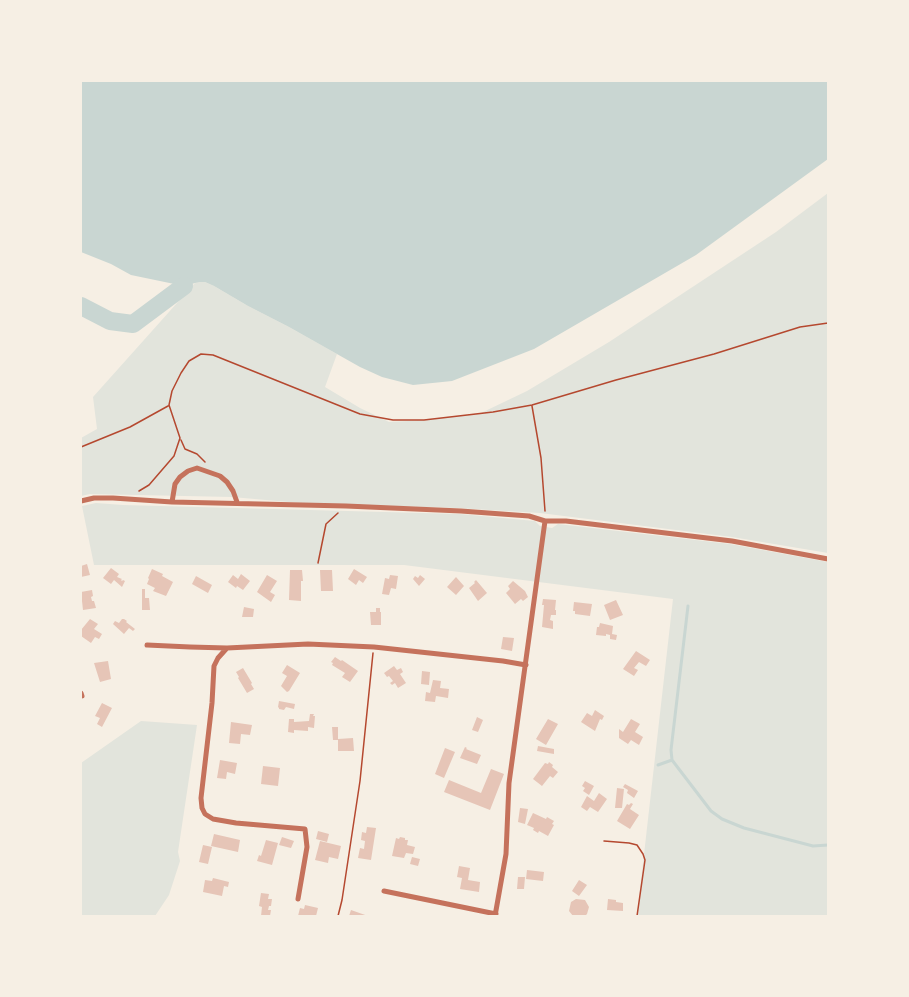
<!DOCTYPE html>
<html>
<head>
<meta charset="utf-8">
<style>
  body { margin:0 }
  #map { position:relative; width:909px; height:997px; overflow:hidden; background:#f6efe4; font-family:Inter,sans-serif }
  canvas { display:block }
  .frame { position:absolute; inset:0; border:82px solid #f6efe4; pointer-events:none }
</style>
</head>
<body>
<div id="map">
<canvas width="909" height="997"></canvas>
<div class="frame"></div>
</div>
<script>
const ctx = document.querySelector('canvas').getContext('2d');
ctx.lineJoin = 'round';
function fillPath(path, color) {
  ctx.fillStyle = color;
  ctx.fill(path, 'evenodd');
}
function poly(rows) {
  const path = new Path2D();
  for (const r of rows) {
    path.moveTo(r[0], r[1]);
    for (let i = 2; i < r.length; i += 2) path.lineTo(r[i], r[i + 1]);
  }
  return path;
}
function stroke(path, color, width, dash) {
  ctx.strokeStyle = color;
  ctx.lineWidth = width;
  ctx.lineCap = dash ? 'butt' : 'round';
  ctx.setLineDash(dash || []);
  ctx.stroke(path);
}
const green = poly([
  [828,193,828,553,732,537,540,513,456,508,300,503,232,497,90,494,81,496,81,438,97,429,93,397,194,284,199,281,205,282,214,286,248,306,289,327,337,354,325,387,360,408,389,422,427,420,481,413,527,391,609,342,776,232],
  [96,503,123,505,460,514,535,521,540,526,552,528,558,524,730,544,828,562,828,916,637,916,673,599,404,565,94,565,82,506],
  [141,721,197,725,178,852,180,861,169,895,155,916,81,916,81,763]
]);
const water = poly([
  [81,81,828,81,828,159,696,255,534,349,452,381,413,385,382,377,360,367,289,327,248,306,214,286,205,282,199,282,184,286,131,275,111,264,81,252]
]);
const stream = poly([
  [688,606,671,750,672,760,711,811,722,819,744,828,813,846,828,845],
  [658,765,672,760]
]);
const river = poly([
  [81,306,110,321,133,324,184,286]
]);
const building = poly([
  [87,564,90,575,81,577,81,566],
  [111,568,119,574,117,577,122,579,121,580,122,581,123,580,125,581,122,587,114,580,111,584,103,578],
  [152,569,163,574,162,576,173,582,166,596,153,591,155,588,147,584,149,579,148,578],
  [354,569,367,577,363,583,359,580,356,585,348,579],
  [290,570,302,570,303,581,301,581,301,601,289,600],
  [320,570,332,570,333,591,321,591],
  [241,574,250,581,243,590,237,586,236,588,228,582,233,575,238,579],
  [267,575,277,581,270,592,275,595,271,602,257,592],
  [390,575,398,576,396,589,391,588,389,595,382,594,385,578,389,579],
  [420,575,425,579,419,586,413,579,415,576,418,578],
  [196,576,212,585,208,593,192,584],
  [456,577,464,586,456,595,447,587],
  [476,580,487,593,478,601,469,588,475,583,474,582],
  [513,581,525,591,528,597,523,601,521,599,515,604,506,593,510,589,508,586],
  [142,589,145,589,145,598,149,598,150,610,142,610],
  [92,590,93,596,91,597,92,601,94,601,96,608,83,610,81,592],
  [543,599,556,600,555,610,556,610,556,615,551,615,550,620,553,621,553,629,542,627,544,605,542,605],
  [616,600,623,615,610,620,604,605],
  [574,602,592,604,590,616,575,614,575,611,573,611],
  [244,607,254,609,253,617,242,617],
  [376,608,380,608,380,612,381,612,381,625,371,625,370,612,376,612],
  [90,619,98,624,94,629,102,634,99,639,95,637,91,643,81,636,81,630],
  [122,619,124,619,127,621,126,622,135,629,133,631,129,628,124,634,113,624,115,621,119,623],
  [600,623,613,626,612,634,617,635,616,640,610,639,610,635,606,634,606,636,596,635,597,627,599,627],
  [503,637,514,638,512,651,501,649],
  [636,651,650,660,646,666,639,662,634,668,638,670,634,676,623,669],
  [335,657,341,661,342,660,358,671,350,682,342,677,345,673,332,665,333,663,331,662],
  [108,661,111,679,100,682,94,663],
  [287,665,300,673,289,691,287,692,281,686,287,676,282,673],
  [394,666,397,670,401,668,403,672,400,674,406,683,398,688,395,683,392,685,390,683,393,681,389,676,387,677,384,673],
  [243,668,252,683,251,684,254,689,247,693,238,678,239,677,236,672],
  [422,671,430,672,429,685,421,684],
  [433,680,441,681,440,688,449,689,448,698,436,696,435,702,425,701,426,692,430,693],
  [279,701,295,704,294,709,286,707,284,710,279,709,279,708,278,707],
  [102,703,112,708,102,727,97,724,100,718,95,716],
  [595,710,604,716,602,720,600,719,595,731,581,722,587,713,592,716],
  [310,714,314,714,313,716,315,716,314,728,308,727,308,731,294,730,294,733,288,732,289,719,294,719,294,722,309,721],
  [477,717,483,720,478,732,472,730],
  [548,719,558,724,546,745,536,739],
  [631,719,640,724,635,732,643,737,639,745,631,740,628,744,619,738,619,729,623,732],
  [231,722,252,725,250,735,241,734,240,744,229,743],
  [332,727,338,727,338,740,333,740],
  [353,738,354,751,338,751,338,739],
  [538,746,554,749,554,754,537,751],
  [465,747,467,748,466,749,481,755,477,764,460,758],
  [445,748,455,752,444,778,435,774],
  [220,760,237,763,235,774,227,772,226,779,217,778],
  [549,762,553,765,552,767,558,772,553,778,550,776,542,786,533,779,545,763,548,764],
  [263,766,280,768,278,786,261,784],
  [491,769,504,774,490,810,444,792,449,780,481,793],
  [585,781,594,786,589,795,583,791,585,788,582,786],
  [625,784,638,791,634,798,627,793,628,790,623,787],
  [617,788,624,789,622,808,615,808],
  [599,793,607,799,598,812,590,807,587,811,581,807,587,796,594,801],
  [631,803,633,804,630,809,639,815,630,829,617,821,627,804,629,805],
  [520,808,528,809,525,824,518,822],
  [533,813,546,819,547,817,554,821,552,824,554,825,548,836,539,831,538,833,533,830,534,828,527,825],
  [367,827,376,828,371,860,358,858,360,848,364,849,365,841,361,840,362,832,366,833],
  [318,831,329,834,327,842,316,839],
  [214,834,240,840,238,852,211,846],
  [282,837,294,841,291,848,279,845],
  [400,837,405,838,405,840,408,840,407,845,415,847,413,854,406,853,404,858,392,856,396,838,399,839],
  [266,840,278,843,272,865,257,861,259,855,261,856],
  [320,841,341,846,338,859,329,857,328,863,315,860],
  [203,845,212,847,208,864,199,862],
  [412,857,420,859,418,866,410,864],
  [459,866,470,868,468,880,480,882,479,892,460,889,462,878,457,877],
  [527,870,544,872,543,881,526,879],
  [518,877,525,877,524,889,517,889],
  [213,878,229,882,228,887,224,886,222,896,203,892,205,880,212,881],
  [579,880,587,885,579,896,572,891],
  [261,893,269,894,268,899,272,899,271,906,269,906,268,910,271,910,270,916,261,916,262,907,259,906],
  [576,899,585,900,589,907,587,914,585,916,573,916,569,911,571,902],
  [608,899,616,900,616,902,623,903,623,911,607,910],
  [305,905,318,908,316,916,298,916,300,908,304,909],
  [351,910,368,916,349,916]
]);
const path = poly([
  [532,406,541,458,545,511],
  [181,440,185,449,197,454,205,462],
  [81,447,130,427,168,406],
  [139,491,149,485,174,456,180,438,169,405,172,391,181,373,189,361,201,354,213,355,360,414,393,420,424,420,493,412,532,405,616,380,714,354,800,327,828,323],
  [318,563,326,524,338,513],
  [604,841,629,843,637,845,643,854,645,860,637,916],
  [338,916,342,900,360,781,373,653]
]);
const minor = poly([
  [81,501,94,498,113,498,172,502,346,506,461,511,529,516,545,521,566,521,732,541,828,559],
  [172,502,175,484,180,477,188,471,197,468,220,476,227,482,233,491,237,502],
  [147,645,190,647,227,648],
  [81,693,82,696],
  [384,891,496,914],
  [298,899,307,847,305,829,236,823,213,819,205,814,202,808,201,798,212,703,214,666,218,658,227,648,308,644,374,647,503,661,526,665],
  [495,916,506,854,509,783,545,521]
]);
fillPath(green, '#e2e4dc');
fillPath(water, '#c9d6d2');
stroke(stream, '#c9d6d2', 3);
stroke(river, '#c9d6d2', 18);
fillPath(building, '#e6c5b7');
stroke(path, '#b5482f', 1.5);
stroke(minor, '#c5725c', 5);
</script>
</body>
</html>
